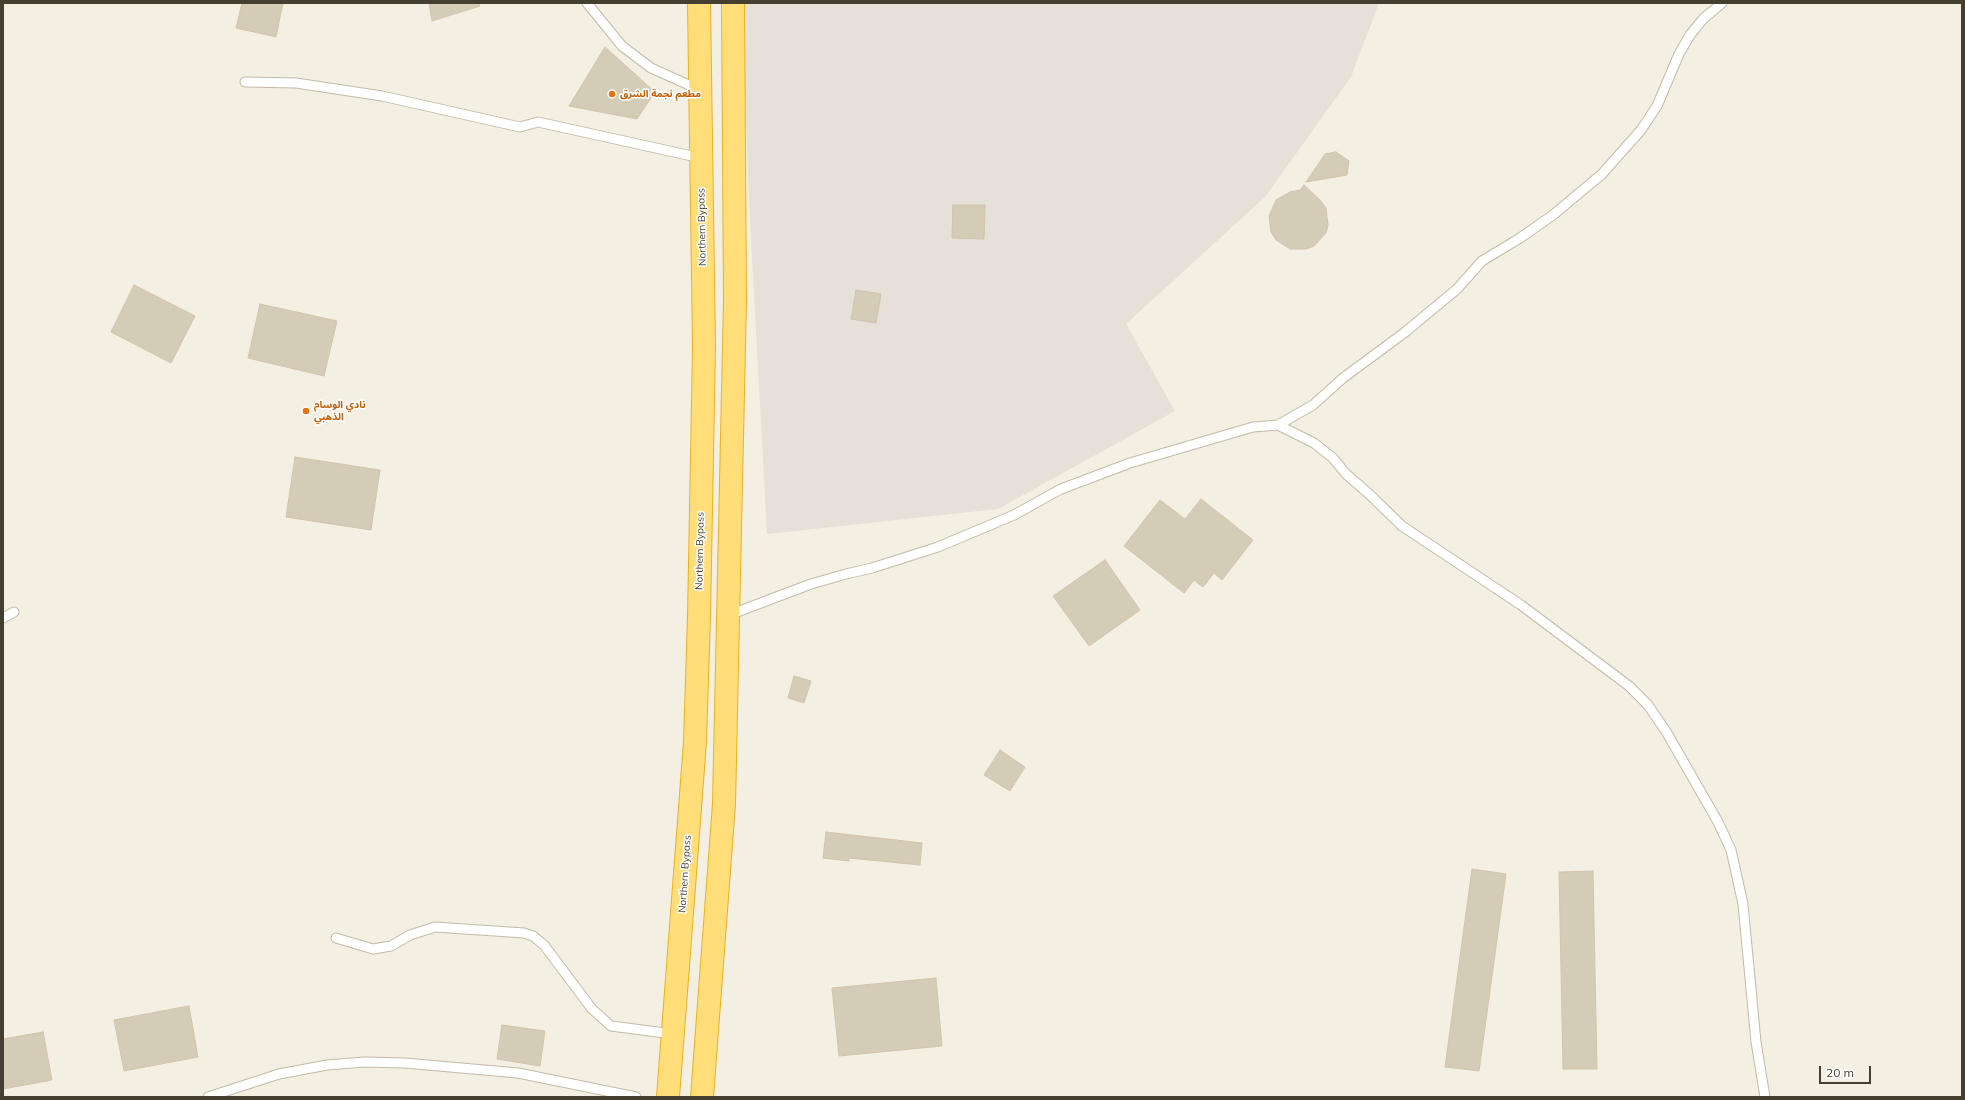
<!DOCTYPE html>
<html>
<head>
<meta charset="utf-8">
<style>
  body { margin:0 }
  #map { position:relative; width:1965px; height:1100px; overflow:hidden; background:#f3efe3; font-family:Mulish,sans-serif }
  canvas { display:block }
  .frame { position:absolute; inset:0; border:4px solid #453f32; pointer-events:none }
  .scale { position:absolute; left:1819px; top:1066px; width:52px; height:18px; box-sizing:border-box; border:2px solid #453f32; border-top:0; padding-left:5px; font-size:12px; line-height:14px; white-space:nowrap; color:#453f32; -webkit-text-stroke:3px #fff; paint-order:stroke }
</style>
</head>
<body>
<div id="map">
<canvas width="1965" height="1100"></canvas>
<div class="frame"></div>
<div class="scale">20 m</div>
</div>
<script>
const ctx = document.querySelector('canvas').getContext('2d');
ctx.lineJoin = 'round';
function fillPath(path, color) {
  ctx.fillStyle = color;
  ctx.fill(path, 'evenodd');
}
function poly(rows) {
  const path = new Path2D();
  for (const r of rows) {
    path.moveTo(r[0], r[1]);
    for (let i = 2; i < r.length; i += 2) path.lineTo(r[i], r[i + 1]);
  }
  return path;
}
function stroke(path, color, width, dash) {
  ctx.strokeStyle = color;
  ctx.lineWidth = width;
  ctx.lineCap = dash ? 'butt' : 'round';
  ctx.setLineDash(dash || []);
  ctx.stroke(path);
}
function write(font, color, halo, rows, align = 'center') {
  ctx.font = font + ' Mulish,"Noto Sans Arabic",sans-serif';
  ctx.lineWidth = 3;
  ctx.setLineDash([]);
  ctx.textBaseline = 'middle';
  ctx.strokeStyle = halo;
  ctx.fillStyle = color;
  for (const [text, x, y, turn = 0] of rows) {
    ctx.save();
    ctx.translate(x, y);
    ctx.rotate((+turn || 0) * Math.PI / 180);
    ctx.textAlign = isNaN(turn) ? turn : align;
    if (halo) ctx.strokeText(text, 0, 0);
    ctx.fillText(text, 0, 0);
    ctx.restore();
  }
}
const industrial = poly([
  [742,3,1379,3,1351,77,1265,197,1126,324,1175,411,998,509,767,534,749,202]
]);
const building = poly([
  [242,3,283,3,276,37,236,28,242,3],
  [429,3,479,3,480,6,432,21,429,3],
  [605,47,655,92,637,119,569,106,605,47],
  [1336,152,1349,161,1347,175,1306,182,1325,154,1336,152],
  [1304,185,1321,201,1326,208,1328,225,1326,233,1314,246,1306,249,1290,249,1276,240,1271,232,1269,216,1276,200,1290,192,1300,190,1304,185],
  [953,205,985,205,984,239,952,238,953,205],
  [134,285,195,316,171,363,111,332,134,285],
  [856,290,881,294,876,323,851,319,856,290],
  [260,304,337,321,324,376,248,358,260,304],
  [295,457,380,470,371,530,286,517,295,457],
  [1201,499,1253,540,1222,580,1214,573,1203,587,1194,580,1184,593,1124,546,1160,500,1185,519,1201,499],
  [1105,560,1140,610,1089,646,1053,596,1105,560],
  [794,676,811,681,804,703,788,698,794,676],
  [1000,750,1025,767,1010,791,984,775,1000,750],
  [826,832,922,843,920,865,849,858,849,861,823,858,826,832],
  [1472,869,1506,874,1479,1071,1445,1067,1472,869],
  [1593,871,1597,1069,1563,1069,1559,872,1593,871],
  [936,978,942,1046,839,1056,832,988,936,978],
  [189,1006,198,1057,124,1071,114,1020,189,1006],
  [502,1025,545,1031,540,1066,497,1059,502,1025],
  [43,1032,52,1080,3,1089,3,1039,43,1032]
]);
const service = poly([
  [587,3,622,46,651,68,700,90],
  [245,82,296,83,382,96,520,127,538,122,701,158],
  [1278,425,1314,443,1333,458,1346,474,1368,493,1402,526,1521,605,1629,686,1648,705,1667,733,1718,822,1731,850,1743,904,1756,1042,1765,1097],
  [729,615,811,584,846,574,872,568,938,547,1014,515,1061,489,1130,463,1253,427,1278,425,1313,405,1343,378,1404,333,1457,289,1482,261,1520,238,1553,215,1602,174,1641,130,1657,106,1679,54,1690,35,1703,19,1722,3],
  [3,618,14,612],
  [336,938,373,949,391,946,410,935,435,927,524,933,533,936,544,945,592,1009,611,1026,673,1034],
  [208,1097,279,1074,327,1065,365,1062,405,1063,518,1073,636,1097]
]);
const trunk = poly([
  [668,1097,695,742,699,617,704,347,699,3],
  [702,1097,724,804,735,300,733,3]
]);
const markers = [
  [612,94,4,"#e8710a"],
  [306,411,4,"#e8710a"]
];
const foodNames = [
  ["مطعم نجمة الشرق",620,94],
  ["نادي الوسام",314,405],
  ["الذهبي",314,417]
];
const streetNames = [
  ["Northern Bypass",702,227,-91],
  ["Northern Bypass",700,551,-89],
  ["Northern Bypass",685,874,-86]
];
fillPath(industrial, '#e5e0d8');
fillPath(building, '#d5ccb7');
stroke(building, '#d1c4aa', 1);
stroke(service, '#c2bba7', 11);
stroke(trunk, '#ecb024', 24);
stroke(service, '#fff', 9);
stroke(trunk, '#ffde79', 22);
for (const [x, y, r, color] of markers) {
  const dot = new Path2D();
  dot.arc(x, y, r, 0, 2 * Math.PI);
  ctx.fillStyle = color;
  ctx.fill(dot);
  stroke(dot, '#fff', 1.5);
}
write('bold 10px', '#c56008', '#fff', foodNames, 'left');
write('10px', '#453f32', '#fff', streetNames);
</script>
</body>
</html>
